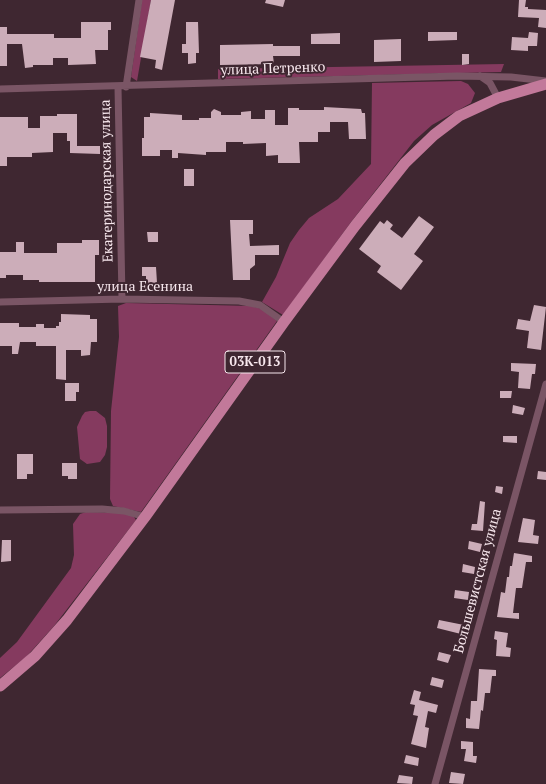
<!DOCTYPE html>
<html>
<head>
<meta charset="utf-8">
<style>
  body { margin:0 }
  canvas { display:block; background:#3f2731 }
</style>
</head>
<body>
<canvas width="546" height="784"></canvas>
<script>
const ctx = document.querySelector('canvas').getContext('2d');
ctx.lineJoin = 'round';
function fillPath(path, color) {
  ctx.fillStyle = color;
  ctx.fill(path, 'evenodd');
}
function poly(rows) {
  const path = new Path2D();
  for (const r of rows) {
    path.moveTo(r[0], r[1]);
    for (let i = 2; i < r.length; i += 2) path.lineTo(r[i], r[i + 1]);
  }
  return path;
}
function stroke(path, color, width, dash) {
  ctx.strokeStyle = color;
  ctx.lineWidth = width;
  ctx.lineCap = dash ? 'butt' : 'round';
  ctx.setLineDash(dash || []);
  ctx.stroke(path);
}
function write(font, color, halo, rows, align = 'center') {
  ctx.font = font + ' "PT Serif",serif';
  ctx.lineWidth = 4;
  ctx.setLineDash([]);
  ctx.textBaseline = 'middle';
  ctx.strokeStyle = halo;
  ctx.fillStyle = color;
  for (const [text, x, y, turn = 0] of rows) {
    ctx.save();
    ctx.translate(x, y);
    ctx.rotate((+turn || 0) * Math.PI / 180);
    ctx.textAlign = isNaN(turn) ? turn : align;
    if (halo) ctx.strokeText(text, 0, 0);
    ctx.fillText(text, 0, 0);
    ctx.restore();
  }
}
const green = poly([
  [142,0,151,0,137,81,131,77],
  [504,64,501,72,218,79,218,69],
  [461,81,468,84,475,93,471,103,432,125,414,141,351,222,283,315,262,302,276,277,290,243,299,230,309,218,338,199,371,164,372,83],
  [126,303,251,306,262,309,277,321,141,512,113,506,110,499,111,411,119,337,118,306],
  [90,411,96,411,105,418,107,426,107,447,105,455,100,462,87,464,80,459,77,427,82,416,85,412],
  [86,512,124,513,134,517,136,520,54,626,26,657,0,678,0,658,17,642,71,568,74,555,73,524,80,514]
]);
const building = poly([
  [151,0,175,0,162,70,155,68,156,60,140,57],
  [266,0,285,0,283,7,265,3],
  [519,0,526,0,525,7,528,7,528,9,546,10,546,28,538,27,539,18,518,17],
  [81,22,111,22,111,30,108,30,108,50,95,50,96,64,68,65,68,58,53,58,53,65,33,65,33,67,25,68,22,44,7,44,7,66,0,66,0,27,7,27,7,34,54,34,54,38,81,38],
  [186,22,198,22,199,53,196,53,196,63,188,64,188,53,182,53,182,44,186,44],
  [428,32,457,32,457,40,428,41],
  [529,32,538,33,537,46,528,46,528,51,511,50,512,37,528,38],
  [340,33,340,44,311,44,311,34],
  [401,39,401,61,374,62,374,40],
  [273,44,273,46,300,46,300,56,273,56,274,64,220,65,220,45],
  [462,54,469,54,469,64,462,65],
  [324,107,361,109,362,113,365,113,366,139,349,139,348,122,330,122,330,132,318,132,318,142,299,142,300,163,278,163,278,155,266,156,266,143,243,144,243,142,226,142,226,152,206,152,206,155,178,153,178,158,172,158,172,150,160,150,160,156,142,156,142,138,144,138,144,117,150,117,150,113,182,115,182,120,199,120,199,118,211,118,211,112,214,109,221,112,221,115,241,115,241,112,251,111,251,119,265,119,265,110,275,110,275,125,288,125,288,108,299,108,299,110,324,110],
  [57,114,77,114,77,146,100,146,100,154,70,153,70,141,67,141,67,133,53,133,53,152,32,153,32,157,7,157,7,166,0,166,0,117,28,117,28,128,40,128,40,116,57,116],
  [184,169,194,169,194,186,184,186],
  [419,216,434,227,414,254,423,261,401,290,377,272,381,266,359,249,380,221,384,224,387,220,393,225,390,229,402,238],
  [230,220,253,220,253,234,249,234,250,246,279,245,279,255,255,255,255,265,250,269,250,280,233,280],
  [147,232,158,232,158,242,148,242],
  [82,240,99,240,99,255,95,255,95,282,39,282,39,280,23,280,23,275,6,275,6,278,0,278,0,252,16,252,16,242,24,242,24,253,57,253,57,243,82,243],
  [142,267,156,267,157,283,146,283,146,276,142,276],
  [534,305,546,307,541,350,527,348,529,331,516,329,518,319,530,321],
  [61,314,90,315,90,319,97,319,97,342,91,342,90,355,81,356,81,350,66,350,66,380,56,379,56,346,36,346,36,342,20,342,18,354,12,354,12,346,0,346,0,323,19,323,19,327,36,327,36,324,44,324,44,328,56,328,56,326,59,326,59,322,61,322],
  [511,363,536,364,535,374,532,374,530,389,518,388,519,372,511,371],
  [65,383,79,383,79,392,76,392,76,401,65,401],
  [500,391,512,391,511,398,500,398],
  [513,405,525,408,523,415,512,413],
  [503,436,517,436,517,443,503,442],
  [17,454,33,454,33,474,27,474,27,479,17,479],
  [62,463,77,463,77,479,68,479,68,476,62,476],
  [538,471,546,472,546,480,537,479],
  [496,486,503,487,502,494,495,492],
  [480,501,485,502,483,531,471,530,472,524,477,524],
  [523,518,535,520,533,535,539,536,538,544,518,542],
  [2,540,11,540,11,561,1,562],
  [469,541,482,544,480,552,468,549],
  [514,553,532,556,532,562,526,562,522,588,516,588,513,613,519,613,519,619,497,617,501,592,505,593,507,577,509,577,510,566,512,566],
  [463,564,475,567,474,574,462,572],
  [455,590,469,592,468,600,454,598],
  [439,620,464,625,461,634,437,628],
  [495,631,508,633,506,647,511,648,510,657,496,656,497,640,494,639],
  [439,652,451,655,448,663,437,660],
  [479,669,496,670,496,676,492,676,490,693,485,693,483,711,481,710,479,729,466,728,466,718,470,719,471,701,477,701],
  [432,677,444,680,442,688,430,685],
  [414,690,421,692,419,700,438,705,436,713,428,711,425,727,429,728,426,748,411,744,418,716,413,715,415,705,410,704],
  [461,741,473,742,473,756,477,756,476,763,464,761,466,749,461,749],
  [406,755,419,758,418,766,404,763],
  [451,772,465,774,463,784,449,783],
  [399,775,413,777,412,784,397,783]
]);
const minor = poly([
  [480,76,490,83,498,98],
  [118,87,122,299],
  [126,87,139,0],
  [0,89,457,76,511,77,546,81],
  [0,302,122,299,239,301,260,305,284,322],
  [0,510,102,509,124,511,145,517],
  [435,784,546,384]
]);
const primary = poly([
  [0,686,35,656,67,620,145,517,284,322,355,226,405,163,434,135,459,116,498,98,546,84]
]);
const shields = [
  [255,362,60]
];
const shieldNames = [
  ["03К-013",255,362]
];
const streetNames = [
  ["улица Петренко",273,69,-2],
  ["Екатеринодарская улица",107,181,-91],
  ["улица Есенина",145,287],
  ["Большевистская улица",478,581,-75]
];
fillPath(green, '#853a5f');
fillPath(building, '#ccadb9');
stroke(minor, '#7a5565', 7);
stroke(primary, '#c2799a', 11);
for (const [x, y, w] of shields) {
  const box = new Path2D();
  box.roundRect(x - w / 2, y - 11, w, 22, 3);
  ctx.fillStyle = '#3f2731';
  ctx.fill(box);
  stroke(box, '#f7e7ed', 1);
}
write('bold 13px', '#f7e7ed', null, shieldNames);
write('14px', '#f7e7ed', '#3f2731', streetNames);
</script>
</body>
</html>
